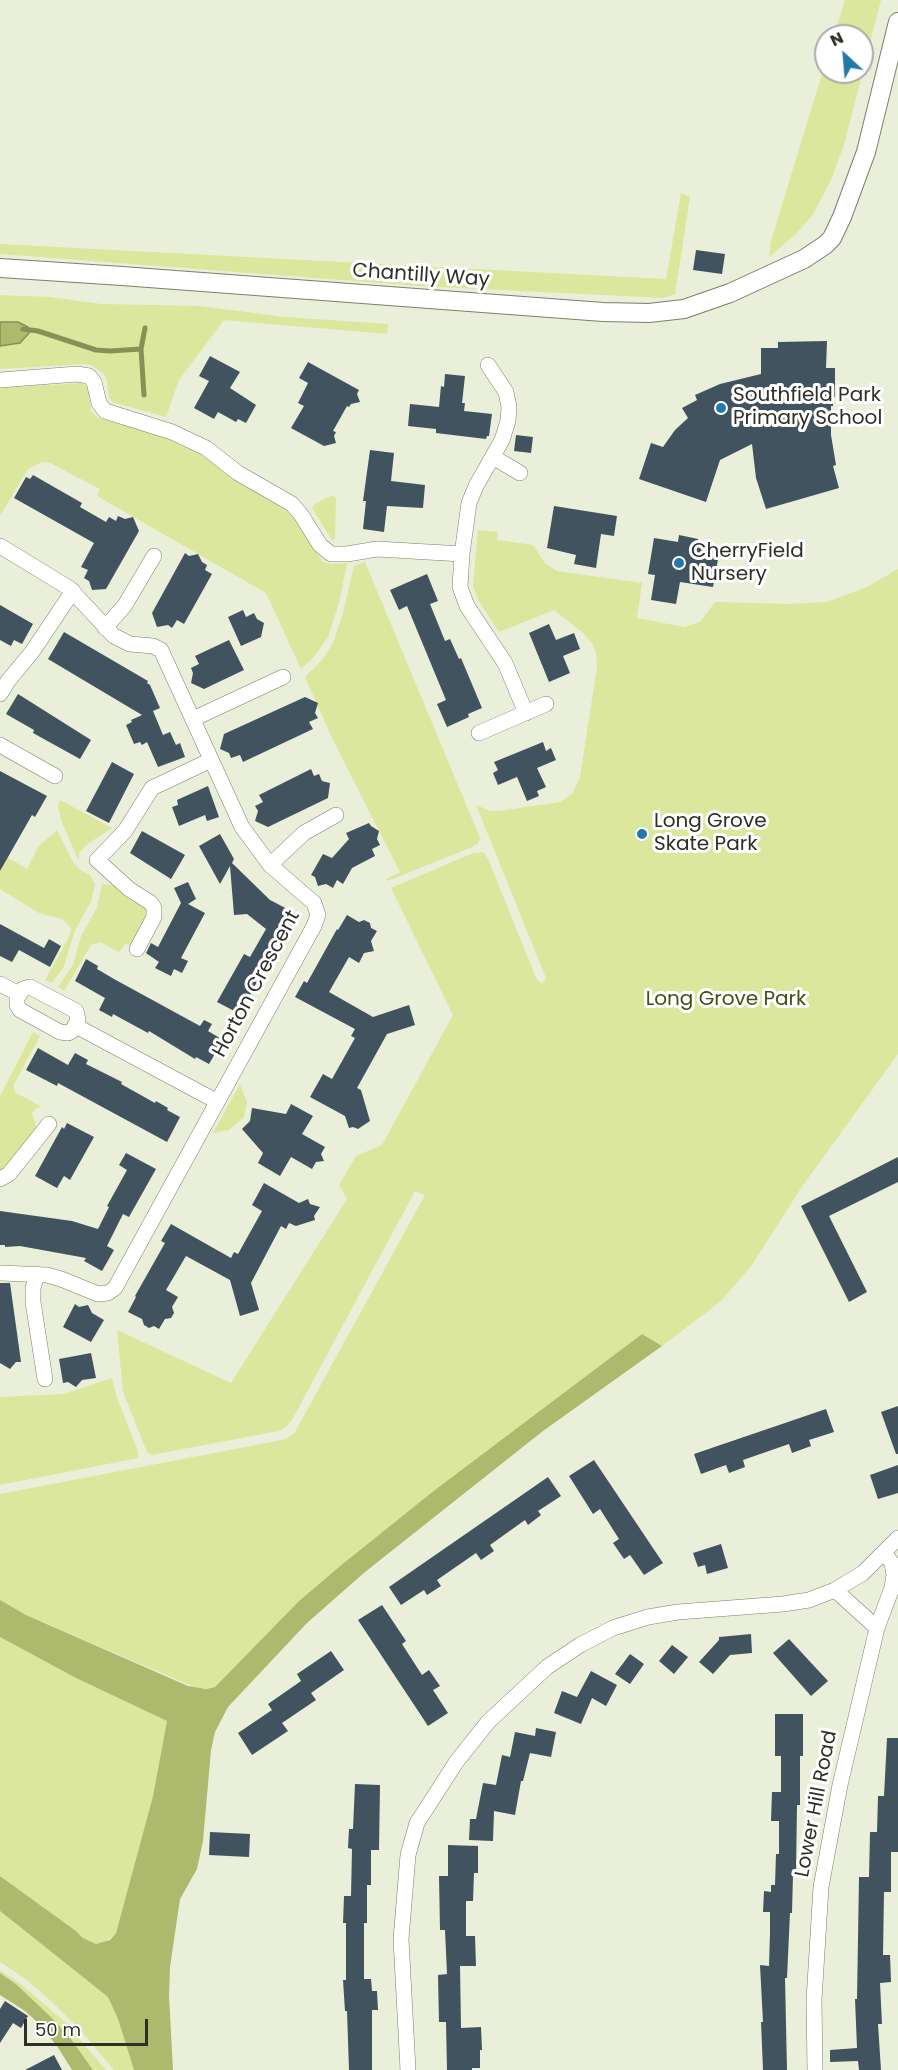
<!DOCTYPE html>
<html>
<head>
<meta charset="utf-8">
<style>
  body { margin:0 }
  #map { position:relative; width:898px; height:2070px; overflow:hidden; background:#eaefd9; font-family:Poppins,sans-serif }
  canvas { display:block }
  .north { position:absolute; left:814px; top:24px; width:60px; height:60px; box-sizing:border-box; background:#fff; border:2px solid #abaca9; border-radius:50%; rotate:334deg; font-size:16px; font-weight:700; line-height:24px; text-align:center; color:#2e2f27 }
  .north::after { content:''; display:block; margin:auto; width:21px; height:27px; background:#2379a9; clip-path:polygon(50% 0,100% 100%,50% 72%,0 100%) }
  .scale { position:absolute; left:24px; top:2019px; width:124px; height:27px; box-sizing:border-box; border:3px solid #2e2f27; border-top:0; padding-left:8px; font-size:18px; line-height:21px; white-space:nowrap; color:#2e2f27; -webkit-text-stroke:4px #fff; paint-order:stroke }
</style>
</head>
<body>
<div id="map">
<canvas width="898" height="2070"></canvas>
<div class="north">N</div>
<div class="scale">50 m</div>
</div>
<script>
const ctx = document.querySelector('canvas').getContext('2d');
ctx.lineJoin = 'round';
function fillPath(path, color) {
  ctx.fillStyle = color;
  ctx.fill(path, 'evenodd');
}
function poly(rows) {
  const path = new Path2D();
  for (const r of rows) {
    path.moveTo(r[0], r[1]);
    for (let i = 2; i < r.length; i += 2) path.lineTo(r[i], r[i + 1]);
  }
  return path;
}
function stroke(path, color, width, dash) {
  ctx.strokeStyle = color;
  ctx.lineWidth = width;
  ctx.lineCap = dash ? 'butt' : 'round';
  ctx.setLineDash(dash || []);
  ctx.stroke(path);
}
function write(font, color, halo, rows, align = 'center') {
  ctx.font = font + ' Poppins,sans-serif';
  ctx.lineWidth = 6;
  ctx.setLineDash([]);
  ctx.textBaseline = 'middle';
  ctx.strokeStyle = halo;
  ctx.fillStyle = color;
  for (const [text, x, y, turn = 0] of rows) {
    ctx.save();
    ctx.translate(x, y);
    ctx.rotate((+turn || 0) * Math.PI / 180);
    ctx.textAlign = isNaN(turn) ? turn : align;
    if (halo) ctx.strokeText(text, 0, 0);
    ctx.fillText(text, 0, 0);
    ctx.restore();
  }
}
const green = poly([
  [845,0,881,0,844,145,831,180,812,216,795,235,769,257,771,241,826,61,826,72,862,72,862,36,834,36],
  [681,193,690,197,675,294,663,298,420,286,0,254,0,244,666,279],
  [0,295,50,297,101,304,200,306,285,317,388,324,387,334,224,320,179,380,166,417,112,402,109,397,107,380,103,373,91,365,85,364,0,369,0,346,16,344,28,335,28,327,23,324,0,322],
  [82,383,88,387,91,411,98,418,161,436,204,456,235,480,286,510,299,523,322,561,329,564,347,563,339,603,328,637,313,658,301,669,266,593,97,496,100,489,50,463,42,462,28,469,0,516,0,388],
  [332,495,336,498,335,539,332,540,312,508,315,504],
  [478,530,498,532,497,540,533,545,545,563,557,571,642,583,637,618,684,627,700,622,715,602,790,604,827,602,867,587,898,569,898,1054,801,1188,752,1265,721,1301,662,1346,642,1334,371,1541,299,1601,215,1687,199,1689,26,1615,0,1600,0,1494,277,1441,286,1439,295,1432,425,1195,415,1191,293,1418,287,1426,279,1431,151,1455,147,1452,123,1392,117,1330,231,1383,347,1199,339,1185,356,1156,382,1145,453,1015,391,888,473,853,483,852,488,859,537,980,542,984,546,978,476,805,490,811,499,811,560,802,572,794,580,777,597,667,596,653,592,643,582,632,554,610,499,632,478,600,473,585],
  [365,562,480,838,478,843,472,847,388,881,386,879,400,872,333,740,305,677,323,659,333,643,343,613,354,566],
  [60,800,112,828,86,845,79,853,79,861,62,823,58,807],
  [57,830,73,862,80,870,90,875,95,884,91,902,75,930,64,966,52,983,45,980,70,935,71,928,62,919,39,913,0,889,0,853,27,869,38,847],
  [102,884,120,886,121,894,134,902,142,902,150,909,131,945,125,944,119,952,100,942,91,945,64,991,58,987,73,965,81,936,97,908],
  [33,1032,40,1036,13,1086,16,1093,42,1107,36,1108,32,1113,37,1128,6,1168,0,1172,0,1096],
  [240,1084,247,1102,244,1117,229,1130,213,1133],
  [112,1378,116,1395,138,1451,138,1458,0,1485,0,1397,64,1394],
  [0,1637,76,1678,167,1721,153,1796,116,1933,104,1943,96,1944,83,1938,76,1931,0,1876],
  [0,1911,108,1997,118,2019,134,2070,114,2070,82,2032,50,2000,23,1977,0,1962],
  [0,1970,22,1985,64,2021,106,2070,93,2070,71,2039,52,2018,16,1984,0,1973]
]);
const forest = poly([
  [642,1334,662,1346,543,1431,365,1572,307,1623,228,1707,215,1732,211,1750,203,1841,197,1869,180,1899,170,1967,169,1996,173,2070,134,2070,118,2019,108,1997,0,1911,0,1876,76,1931,83,1938,96,1944,110,1940,116,1933,153,1796,167,1721,76,1678,0,1637,0,1600,26,1615,188,1686,206,1689,215,1687,299,1601,345,1562,435,1490],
  [0,1973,16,1984,52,2018,71,2039,93,2070,72,2070,57,2046,37,2022,25,2011,0,1995]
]);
const water = poly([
  [0,322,18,322,28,327,30,332,20,343,0,346,0,322]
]);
const stream = poly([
  [23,329,38,331,96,350,110,351,141,349,145,328],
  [141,349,144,395]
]);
const building = poly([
  [696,250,725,254,722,274,693,270],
  [827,341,826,368,835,368,835,397,833,397,833,406,831,406,831,435,836,465,833,466,839,488,766,509,756,478,752,444,720,460,706,502,639,479,651,443,663,447,675,430,688,418,682,408,697,400,695,395,720,384,761,374,761,348,778,348,778,342],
  [210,356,240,372,230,388,256,405,246,423,238,419,236,422,218,412,214,419,194,408,209,381,199,376],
  [308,362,359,390,357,394,360,402,351,404,349,407,347,406,333,431,336,432,334,436,336,443,324,446,291,428,304,406,298,403,308,383,299,378],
  [445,374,465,376,462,403,465,403,464,411,492,414,489,436,487,436,486,439,436,433,436,429,408,426,410,404,439,407,441,386,444,387],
  [516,435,533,437,531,453,514,451],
  [370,450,394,453,391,481,425,485,423,508,387,506,384,532,363,529,366,501,363,501],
  [33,475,82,503,80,507,106,522,109,517,116,521,118,516,125,519,133,517,139,531,106,589,92,590,89,581,84,578,88,570,81,567,94,543,14,498,26,477,30,479],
  [554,506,617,516,614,536,601,534,596,568,574,564,576,555,547,548],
  [679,535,698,539,698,544,720,548,713,587,680,582,676,604,651,600,655,575,648,574,654,538,678,542],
  [185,553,189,556,198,554,202,562,207,565,205,570,212,574,184,624,177,620,172,628,168,625,157,627,152,613],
  [427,574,438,601,430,604,445,641,450,639,459,659,461,658,482,708,468,714,469,717,447,727,437,704,446,700,407,606,399,610,390,590],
  [0,605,33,624,22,644,14,640,11,646,0,640],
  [243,610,246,617,254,613,257,619,264,623,261,637,241,646,228,617],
  [549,624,556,640,574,633,580,649,563,656,570,673,549,682,529,633],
  [64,632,148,681,147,683,150,685,160,708,153,711,163,735,170,732,176,745,180,743,185,757,158,767,147,742,142,745,140,742,134,744,126,725,132,722,131,720,142,715,48,659],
  [229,640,244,670,204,689,191,683,193,673,191,668,199,664,195,656],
  [18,694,91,740,80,759,33,733,34,730,6,714],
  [305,697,318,703,315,713,318,718,309,722,313,729,243,762,240,755,231,758,229,753,220,749,224,734],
  [543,742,546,751,551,748,556,760,537,768,546,787,537,791,539,796,527,801,517,777,498,785,493,773,498,770,494,762],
  [112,762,134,774,109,823,86,811],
  [311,769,314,776,319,774,322,781,330,783,328,798,268,827,255,821,258,811,255,806,263,802,259,795],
  [0,771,47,796,35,817,32,815,0,871],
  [208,786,219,817,207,821,205,815,179,826,172,807,178,805,177,800],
  [369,823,371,826,379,831,377,839,380,845,372,849,375,856,352,868,343,884,337,880,333,888,326,884,318,886,315,877,311,875,323,854,332,858,349,839,346,833],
  [142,831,185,855,171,879,130,853],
  [220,834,234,859,232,863,270,900,299,915,284,943,279,940,240,1014,217,1002,244,954,250,957,266,929,247,914,234,915,230,866,220,884,199,846],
  [188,882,196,899,188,904,205,913,181,958,188,961,182,973,174,969,171,976,155,968,159,962,146,953,151,943,158,947,181,903,174,888],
  [347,915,359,922,364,920,370,923,371,928,377,931,371,941,374,951,364,953,359,963,349,957,329,992,373,1017,409,1005,415,1025,387,1034,357,1088,361,1090,370,1121,358,1129,353,1127,349,1128,345,1116,310,1097,323,1074,332,1079,355,1038,351,1036,355,1029,295,997,304,981,307,983,337,929,338,930],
  [0,924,44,948,49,939,61,946,50,967,19,950,12,962,0,956],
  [86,959,98,966,97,969,114,979,200,1026,204,1020,212,1024,208,1031,223,1040,209,1064,196,1057,195,1059,149,1031,148,1033,113,1014,112,1017,99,1010,105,998,75,981],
  [38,1048,68,1065,75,1053,88,1060,86,1064,122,1082,121,1084,155,1103,156,1101,168,1108,167,1110,180,1117,167,1142,58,1083,57,1086,26,1070],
  [291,1104,313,1116,302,1134,325,1147,321,1154,324,1161,316,1162,312,1169,291,1157,280,1176,258,1163,263,1153,242,1129,250,1121,252,1108,286,1114],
  [67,1123,94,1137,70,1180,64,1176,57,1188,35,1176,62,1127,64,1129],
  [126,1153,156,1169,129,1217,123,1214,107,1246,114,1250,102,1271,84,1261,86,1258,20,1246,5,1247,5,1245,0,1245,0,1211,72,1221,98,1229,109,1207,107,1206,127,1170,119,1165],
  [898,1157,898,1182,829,1216,867,1292,849,1302,801,1206],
  [264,1183,299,1203,308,1199,310,1204,320,1207,314,1216,315,1220,296,1226,289,1223,286,1229,281,1226,251,1283,259,1310,240,1316,230,1280,186,1256,166,1290,178,1297,172,1307,174,1313,171,1318,165,1319,159,1329,154,1326,149,1328,144,1325,142,1319,128,1312,136,1297,135,1296,165,1243,161,1241,171,1224,231,1258,234,1252,238,1254,262,1211,252,1205],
  [0,1283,10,1283,21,1362,16,1362,10,1369,0,1363],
  [75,1304,79,1307,88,1305,92,1313,104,1320,91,1342,63,1327],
  [91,1353,96,1378,82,1380,76,1387,68,1382,63,1383,59,1359],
  [898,1406,898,1454,896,1454,881,1412],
  [826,1409,834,1432,809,1440,811,1446,792,1453,789,1444,743,1460,745,1467,729,1473,726,1465,701,1474,694,1454],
  [594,1460,663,1563,644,1575,630,1555,624,1559,613,1543,619,1539,600,1509,593,1514,569,1476],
  [898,1465,898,1493,878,1499,870,1475],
  [548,1477,561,1496,538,1511,541,1515,528,1525,525,1520,490,1545,494,1551,481,1560,476,1553,437,1580,441,1586,427,1595,424,1590,401,1605,389,1587],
  [721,1544,728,1568,707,1574,705,1565,698,1567,693,1553],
  [382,1605,406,1641,402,1644,422,1675,429,1670,440,1686,433,1690,448,1713,428,1726,358,1620],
  [751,1634,752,1653,730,1655,713,1674,699,1662,719,1640,719,1637],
  [789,1639,828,1681,811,1696,773,1653],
  [672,1645,688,1657,674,1674,659,1661],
  [331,1651,344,1670,311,1693,316,1700,282,1723,288,1731,252,1755,238,1733,272,1710,268,1704,301,1681,297,1674],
  [630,1654,644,1664,630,1684,615,1674],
  [591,1671,617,1685,606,1706,592,1698,581,1724,554,1713,562,1691,577,1697],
  [775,1714,803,1714,803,1756,800,1756,800,1805,797,1805,796,1874,793,1874,792,1913,790,1913,787,1978,785,1978,787,2070,763,2070,761,2022,763,2022,760,1965,769,1966,770,1933,770,1912,763,1912,764,1891,771,1892,771,1885,775,1885,776,1854,779,1854,779,1821,771,1821,772,1792,781,1792,781,1756,775,1756],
  [536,1728,556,1732,551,1757,530,1753,523,1781,521,1781,515,1815,494,1811,493,1841,469,1840,470,1819,476,1819,483,1783,496,1785,502,1755,510,1757,515,1732,535,1736],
  [887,1738,898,1738,898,1852,891,1852,891,1892,884,1892,883,1955,890,1955,891,1982,880,1983,882,2024,878,2024,881,2070,859,2070,858,2061,830,2062,830,2050,857,2048,855,1999,857,1999,859,1877,869,1877,870,1832,877,1832,878,1796,884,1796],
  [355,1784,380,1785,379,1850,371,1850,371,1885,367,1885,367,1923,364,1923,364,1979,371,1979,372,1991,377,1991,378,2010,372,2010,372,2070,349,2070,347,2011,345,2011,343,1980,346,1980,346,1923,343,1923,344,1896,351,1896,352,1849,348,1848,349,1829,353,1829],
  [210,1832,250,1834,249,1857,209,1855],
  [448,1845,478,1846,478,1873,474,1873,473,1901,466,1901,466,1936,475,1936,476,1966,460,1966,461,2028,481,2027,482,2050,480,2050,480,2068,472,2068,472,2070,447,2070,446,2022,439,2022,438,1975,447,1974,445,1930,440,1930,439,1876,448,1876],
  [5,2001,28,2016,21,2028,13,2023,0,2043,0,2009],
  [54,2055,62,2070,25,2070]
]);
const minor = poly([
  [488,365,506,392,509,407,508,421,502,440,476,486,469,503,462,554,460,587,467,606,505,663,526,713],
  [0,380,77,374,89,376,94,382,99,403,105,411,172,432,206,448,238,473,292,504,302,516,320,545,331,554,347,554,377,549,462,554],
  [493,457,520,473],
  [0,546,69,588,114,636,130,644,153,646,161,650,242,827,270,865,314,903,318,915,314,926,115,1288,108,1293,98,1294,61,1279,47,1275,0,1273],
  [105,628,125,605,154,556],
  [0,694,8,681,32,652,73,591],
  [193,719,283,677],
  [479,733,546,704],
  [0,745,55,776],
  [270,865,304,833,336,815],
  [137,949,154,917,154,908,151,903,129,889,97,860,125,831,152,788,211,760],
  [0,984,19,994],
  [30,987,76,1011,78,1020,72,1031,68,1033,60,1032,20,1010,17,1005,17,998,23,989,30,987],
  [76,1026,216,1101],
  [0,1179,9,1174,49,1124],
  [37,1274,33,1288,33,1302,45,1379],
  [835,1590,877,1628],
  [408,2070,401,1939,408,1855,417,1823,457,1761,488,1722,547,1667,580,1645,613,1628,648,1617,678,1612,783,1604,809,1600,835,1590,863,1573,898,1538],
  [815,2070,814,2000,821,1887,840,1785,877,1628,892,1588,894,1575,892,1563,885,1554]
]);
const tertiary = poly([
  [0,268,122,276,603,312,649,313,684,309,730,293,804,259,825,245,832,238,842,217,866,152,898,22]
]);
const markers = [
  [721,408,6,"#2379a9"],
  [679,563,6,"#2379a9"],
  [642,834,6,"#2379a9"]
];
const streetNames = [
  ["Chantilly Way",421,276,4],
  ["Horton Crescent",257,984,-62],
  ["Lower Hill Road",817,1804,-79]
];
const poiNames = [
  ["Southfield Park",733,396],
  ["Primary School",733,419],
  ["CherryField",691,552],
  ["Nursery",691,575],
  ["Long Grove",654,822],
  ["Skate Park",654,845]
];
const parkNames = [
  ["Long Grove Park",726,1000]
];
fillPath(green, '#dae79d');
fillPath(forest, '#adba6d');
fillPath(water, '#adba6c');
stroke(water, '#879057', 1.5);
stroke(stream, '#879057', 5);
fillPath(building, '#41535f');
stroke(minor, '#7b7f6b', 16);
stroke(tertiary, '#7b7f6b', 20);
stroke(minor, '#fff', 15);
stroke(tertiary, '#fff', 18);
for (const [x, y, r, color] of markers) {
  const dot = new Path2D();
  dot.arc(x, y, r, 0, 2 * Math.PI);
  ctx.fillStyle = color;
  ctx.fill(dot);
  stroke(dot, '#fff', 2);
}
write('20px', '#2e2f27', '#fff', streetNames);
write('20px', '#2e2f27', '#fff', poiNames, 'left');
write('20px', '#464e14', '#fff', parkNames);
</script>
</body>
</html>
